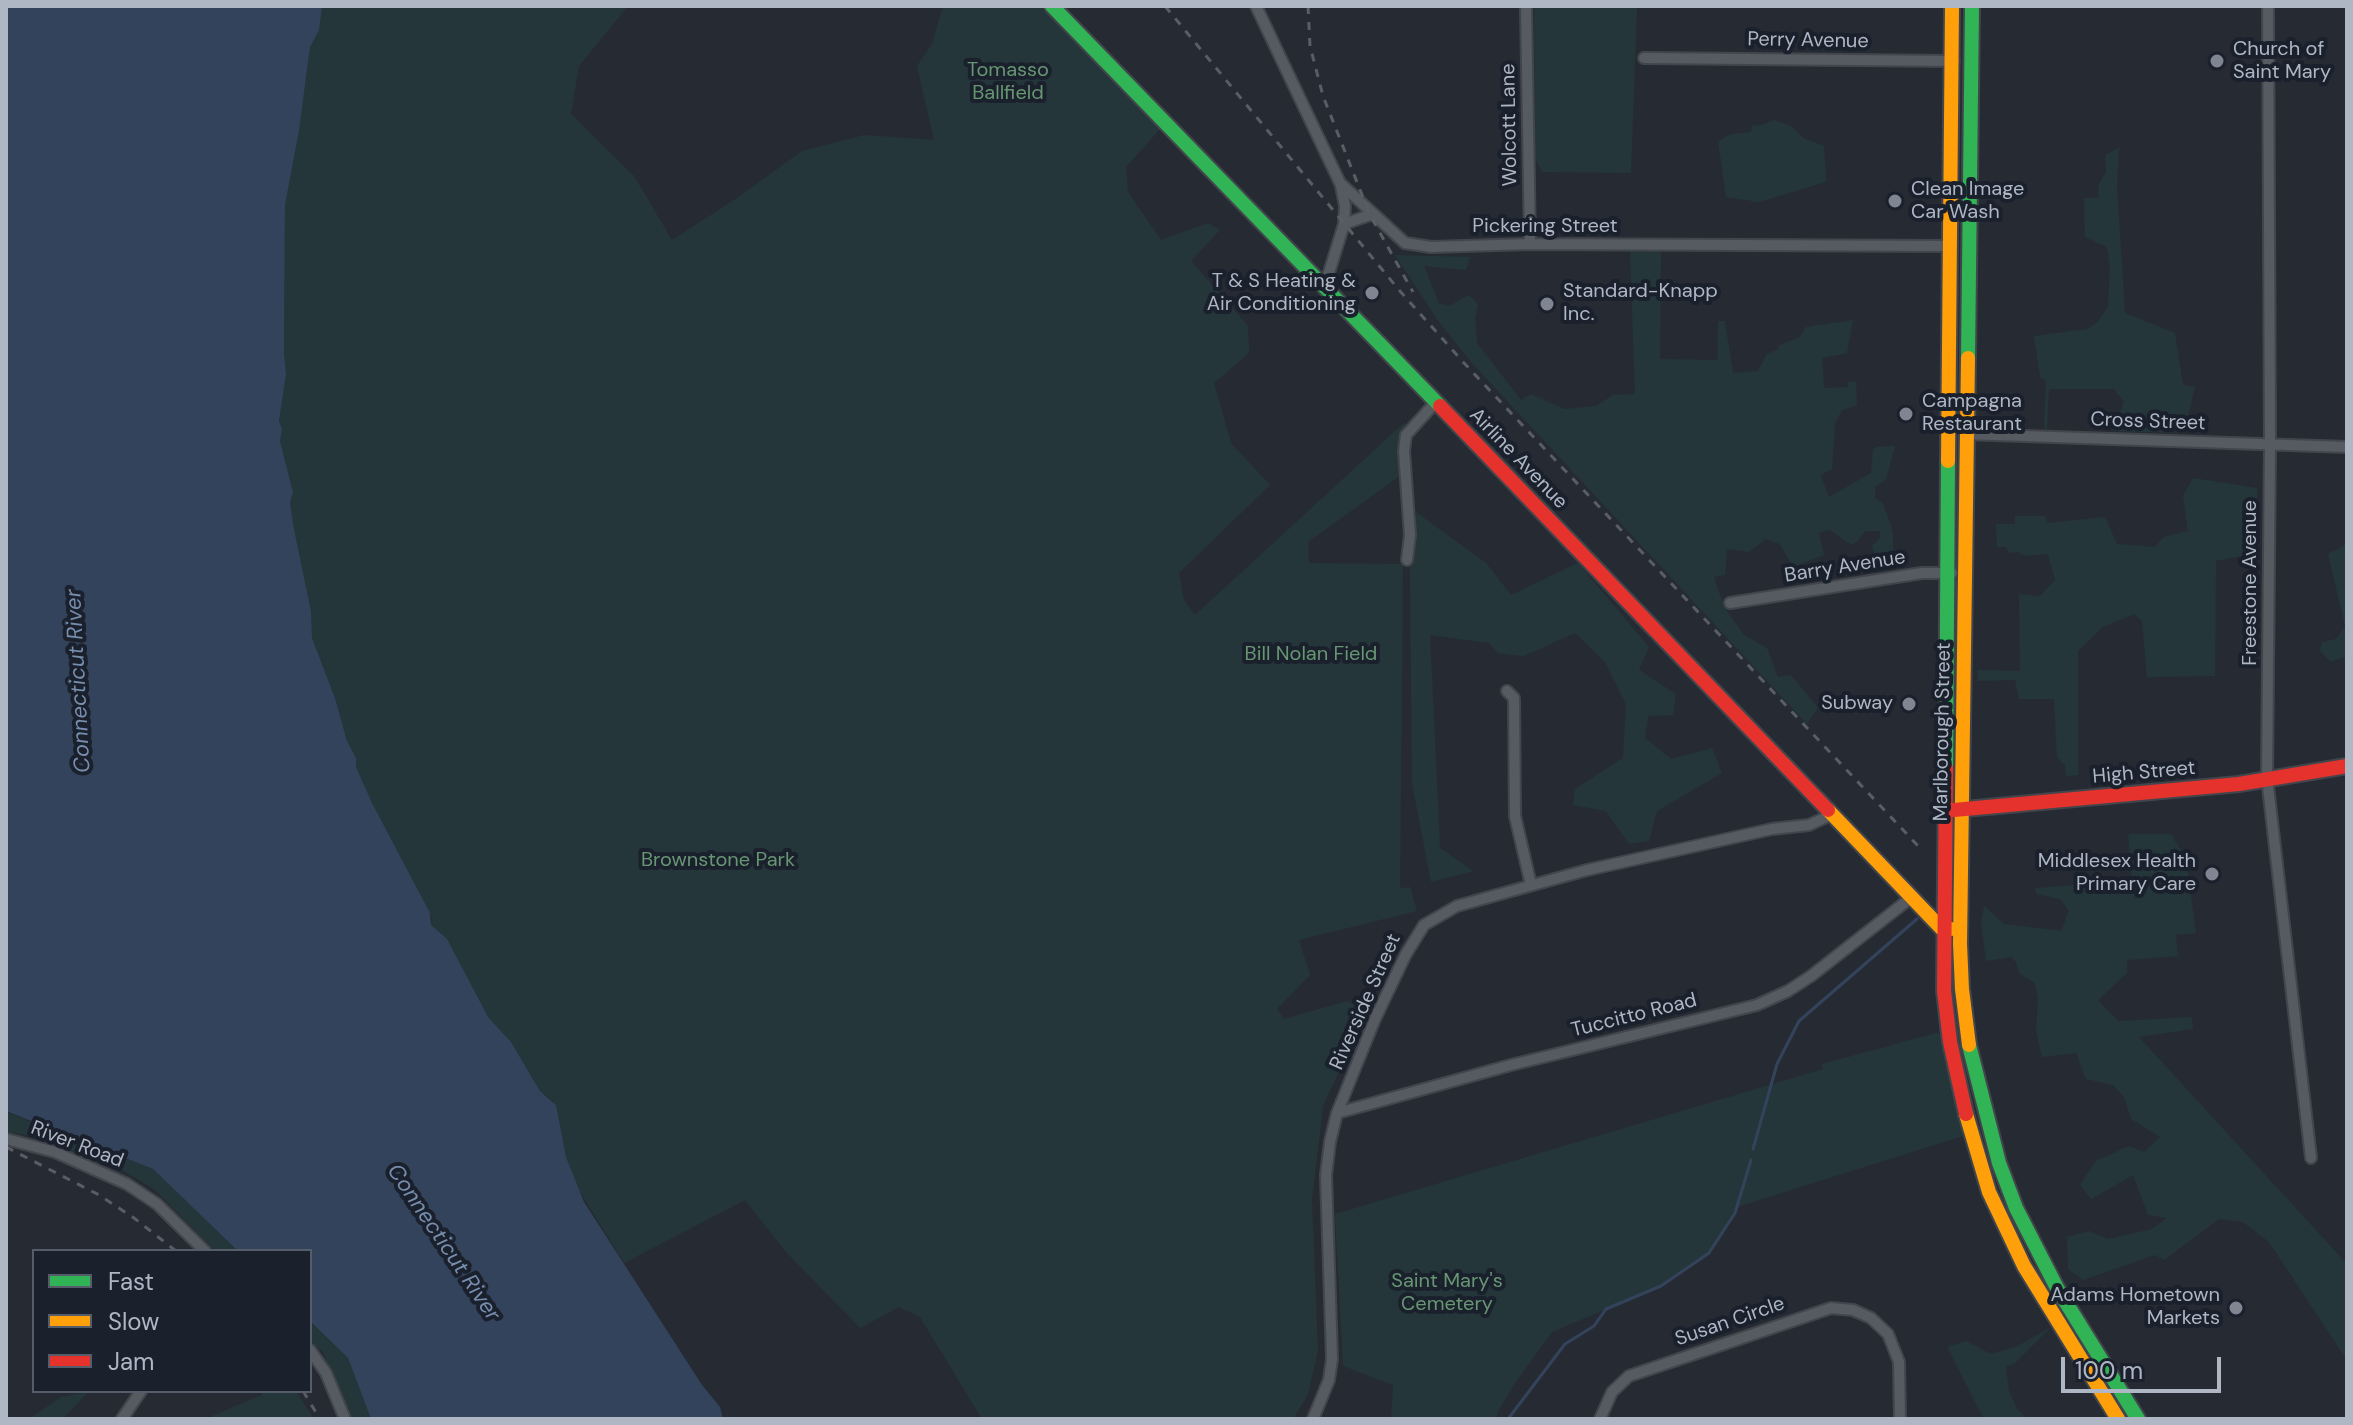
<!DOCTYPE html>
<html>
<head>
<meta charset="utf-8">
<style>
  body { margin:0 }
  #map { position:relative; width:2353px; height:1425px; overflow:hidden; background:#262b33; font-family:"DM Sans",sans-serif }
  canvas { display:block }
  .frame { position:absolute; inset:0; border:8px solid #afb7c5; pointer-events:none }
  .legend { position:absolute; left:32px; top:1249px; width:280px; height:144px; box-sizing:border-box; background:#1a212d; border:2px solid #565d6a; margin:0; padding:10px 14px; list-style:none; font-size:24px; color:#afb7c5 }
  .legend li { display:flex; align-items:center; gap:16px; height:40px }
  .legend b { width:40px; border:2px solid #565d6a }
  .scale { position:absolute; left:2061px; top:1357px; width:160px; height:36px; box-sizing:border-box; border:4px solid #afb7c5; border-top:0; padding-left:10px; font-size:24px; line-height:28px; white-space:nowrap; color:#afb7c5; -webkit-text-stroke:6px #1a212d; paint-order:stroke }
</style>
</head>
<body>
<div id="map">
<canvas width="2353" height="1425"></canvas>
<div class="frame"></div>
<ul class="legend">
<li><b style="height:10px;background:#30b455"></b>Fast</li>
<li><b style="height:10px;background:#ff9f0a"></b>Slow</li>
<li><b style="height:10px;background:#e5322d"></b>Jam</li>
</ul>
<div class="scale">100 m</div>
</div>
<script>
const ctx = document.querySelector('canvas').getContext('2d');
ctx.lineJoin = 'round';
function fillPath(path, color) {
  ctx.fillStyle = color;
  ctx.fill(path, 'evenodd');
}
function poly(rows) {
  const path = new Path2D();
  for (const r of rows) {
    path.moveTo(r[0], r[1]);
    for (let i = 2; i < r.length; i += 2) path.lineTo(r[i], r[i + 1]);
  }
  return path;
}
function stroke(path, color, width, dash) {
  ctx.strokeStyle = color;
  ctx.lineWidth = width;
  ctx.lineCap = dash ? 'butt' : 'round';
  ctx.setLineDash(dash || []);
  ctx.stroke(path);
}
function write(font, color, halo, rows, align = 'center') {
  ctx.font = font + ' "DM Sans",sans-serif';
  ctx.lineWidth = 8;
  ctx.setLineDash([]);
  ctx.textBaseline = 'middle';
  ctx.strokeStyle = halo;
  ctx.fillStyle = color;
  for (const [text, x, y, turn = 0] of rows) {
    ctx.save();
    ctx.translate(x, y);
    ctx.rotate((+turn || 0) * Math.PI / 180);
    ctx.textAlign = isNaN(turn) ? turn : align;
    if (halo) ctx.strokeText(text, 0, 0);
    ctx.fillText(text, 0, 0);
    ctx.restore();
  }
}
const green = poly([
  [322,6,628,6,579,66,571,114,634,176,672,240,737,198,802,151,864,135,934,140,917,66,932,44,943,6,1041,6,1161,128,1126,167,1128,192,1161,240,1208,223,1220,230,1191,261,1248,326,1249,353,1214,383,1231,443,1270,485,1179,573,1184,600,1195,615,1405,422,1404,473,1308,542,1309,563,1403,564,1400,888,1410,887,1417,911,1299,940,1310,975,1277,1009,1284,1019,1347,1001,1367,1011,1323,1106,1312,1200,1318,1351,1308,1394,1293,1419,982,1419,920,1317,899,1307,860,1328,785,1251,745,1200,624,1263,577,1187,566,1157,553,1101,540,1091,511,1042,488,1017,431,925,432,918,372,803,356,767,356,758,347,741,335,698,312,638,311,611,294,529,290,503,293,492,280,441,282,429,279,422,286,374,284,353,285,205,299,131,310,47],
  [1534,7,1637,7,1631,173,1542,172,1535,158],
  [1774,120,1791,126,1803,138,1824,146,1826,182,1759,202,1726,197,1718,141,1731,134,1751,132,1752,125,1760,126],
  [2119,148,2117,186,2125,313,2175,333,2183,385,2195,387,2184,433,2113,431,2124,402,2114,389,2049,389,2047,430,2044,429,2046,381,2040,377,2034,336,2087,329,2097,323,2108,306,2110,267,2107,247,2085,237,2084,198,2098,198,2099,184,2106,172,2105,155],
  [1630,250,1661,251,1660,359,1718,360,1718,321,1725,321,1733,373,1758,371,1767,354,1778,349,1778,346,1800,337,1806,327,1853,320,1847,353,1822,358,1824,388,1848,387,1848,382,1856,382,1857,405,1842,410,1835,423,1832,469,1821,475,1829,497,1871,473,1873,450,1876,447,1895,446,1886,479,1875,487,1875,498,1883,503,1893,532,1893,567,1880,569,1872,546,1880,538,1880,531,1865,531,1857,542,1851,545,1830,530,1819,533,1824,555,1793,567,1780,544,1766,539,1749,552,1727,549,1725,575,1714,577,1724,607,1744,635,1767,648,1778,677,1791,675,1818,708,1807,724,1471,362,1439,322,1395,255,1470,257,1466,270,1424,266,1439,303,1449,306,1469,295,1478,304,1475,318,1477,343,1521,400,1531,394,1564,409,1596,406,1613,395,1635,394],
  [2193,478,2257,488,2257,553,2216,561,2215,676,2147,677,2142,621,2134,614,2103,627,2078,651,2078,775,2066,776,2065,765,2057,757,2054,699,2019,699,2015,680,1978,681,1977,670,2020,671,2019,594,2040,596,2055,580,2048,554,2025,556,2018,552,2010,553,2005,547,1997,547,1996,524,2015,524,2015,516,2045,516,2048,523,2105,517,2117,544,2155,547,2164,537,2188,531,2183,496],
  [1416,512,1486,563,1511,595,1578,563,1649,647,1639,670,1676,694,1673,715,1648,716,1645,738,1671,759,1712,748,1722,773,1657,811,1649,841,1629,844,1606,811,1573,805,1575,789,1623,758,1626,704,1605,662,1575,633,1524,656,1498,653,1489,643,1430,635,1440,848,1473,871,1431,882,1412,783,1410,568],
  [2347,544,2347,662,2344,657,2331,662,2320,651,2322,642,2336,639,2345,626,2328,554],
  [2128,834,2171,834,2186,859,2196,933,2176,935,2178,956,2127,960,2127,973,2098,1000,2118,1021,2192,1017,2193,1029,2139,1037,2347,1264,2347,1360,2269,1242,2243,1222,2219,1219,2164,1260,2155,1255,2083,1280,2068,1269,2067,1237,2089,1231,2108,1239,2152,1229,2167,1218,2148,1215,2133,1175,2091,1199,2080,1185,2096,1161,2129,1146,2144,1152,2160,1137,2131,1119,2124,1097,2113,1085,2086,1079,2076,1053,2042,1057,2036,1030,2038,1000,2035,983,2019,973,2016,962,2011,957,1986,961,1981,923,1984,906,2004,924,2061,931,2069,911,2060,899,2037,894,2035,888,2132,881],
  [1936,1033,1943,1034,1963,1136,1740,1206,1709,1253,1661,1286,1552,1332,1513,1386,1497,1413,1497,1419,1391,1419,1393,1385,1343,1366,1335,1214,1823,1069,1822,1064],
  [6,1112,153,1169,238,1251,215,1251,155,1190,124,1171,27,1135,6,1132],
  [310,1321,348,1358,371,1419,348,1419,323,1352,310,1341],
  [2051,1327,2015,1363,2006,1367,2009,1391,2017,1409,2028,1419,1984,1419,1947,1347,1966,1341,1991,1354,2016,1347],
  [259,1391,296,1391,314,1419,205,1419,262,1395],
  [88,1392,63,1419,29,1419,61,1397]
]);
const water = poly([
  [6,6,322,6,319,30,310,47,299,131,285,205,284,353,286,374,279,421,282,429,280,441,293,492,290,503,294,529,311,611,312,638,335,698,347,741,356,758,356,767,372,803,430,913,431,925,447,939,488,1017,511,1042,540,1091,556,1105,566,1157,584,1202,702,1385,720,1407,723,1419,371,1419,348,1358,310,1321,310,1251,238,1251,153,1169,6,1111]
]);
const stream = poly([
  [1753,1149,1777,1064,1799,1021,1917,919],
  [1508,1419,1565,1344,1594,1326,1606,1309,1661,1286,1709,1253,1735,1213,1751,1160]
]);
const street = poly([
  [1256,6,1340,183,1405,243,1431,247,1530,244,1951,246],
  [1526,6,1530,244],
  [2268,6,2270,444,2267,778,2311,1158],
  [1644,58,1954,61],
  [1344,224,1373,214],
  [1324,289,1344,224,1345,206,1341,186],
  [1965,434,2347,447],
  [1407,560,1410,535,1404,451,1406,435,1435,403],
  [1730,603,1922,573,1952,573],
  [1507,691,1514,698,1515,816,1531,885],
  [1337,1113,1511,1065,1757,1005,1788,991,1811,976,1912,897],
  [6,1139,55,1152,127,1184,157,1204,205,1251],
  [310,1350,326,1373,345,1419],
  [122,1419,141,1391],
  [1313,1419,1329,1380,1332,1359,1326,1175,1330,1142,1337,1113,1375,1019,1406,954,1424,925,1457,906,1587,870,1772,829,1809,825,1833,814],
  [1600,1419,1612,1392,1629,1376,1831,1308,1853,1310,1871,1318,1888,1334,1899,1362,1900,1419]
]);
const fast = poly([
  [1052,6,1440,406],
  [1968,358,1972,6],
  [1946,768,1948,461],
  [1969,1045,1999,1163,2016,1208,2057,1288,2138,1419]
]);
const slow = poly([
  [1968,358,1960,944,1962,989,1969,1045],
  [1948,461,1952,6],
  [1828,810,1942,929,1951,929],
  [1966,1114,1989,1192,2024,1266,2118,1419]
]);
const jam = poly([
  [1440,406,1828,810],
  [1946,768,1944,991,1950,1042,1966,1114],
  [1954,810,2239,784,2347,766]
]);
const rail = poly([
  [1165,6,1399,290,1464,363,1920,848],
  [1308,6,1310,46,1323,96,1370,215,1413,292],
  [6,1147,99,1195,134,1218,176,1251],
  [303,1391,320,1419]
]);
const markers = [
  [2217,61,8,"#7f8692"],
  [1895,201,8,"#7f8692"],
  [1372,293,8,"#7f8692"],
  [1547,304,8,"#7f8692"],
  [1906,414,8,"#7f8692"],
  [1909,704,8,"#7f8692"],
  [2212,874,8,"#7f8692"],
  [2236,1308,8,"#7f8692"]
];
const streetNames = [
  ["Perry Avenue",1808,41,1],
  ["Wolcott Lane",1510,125,-91],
  ["Pickering Street",1545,227],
  ["Cross Street",2148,422,2],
  ["Airline Avenue",1518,459,46],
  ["Barry Avenue",1845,567,-9],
  ["Freestone Avenue",2251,583,-90],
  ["Marlborough Street",1943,732,-89],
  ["High Street",2144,773,-5],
  ["Riverside Street",1366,1002,-66],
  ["Tuccitto Road",1634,1016,-14],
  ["River Road",77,1145,21],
  ["Susan Circle",1730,1322,-19]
];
const poiNames = [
  ["Church of",2233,50],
  ["Saint Mary",2233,73],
  ["Clean Image",1911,190],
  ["Car Wash",1911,213],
  ["T & S Heating &",1356,282,"right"],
  ["Air Conditioning",1356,305,"right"],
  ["Standard-Knapp",1563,292],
  ["Inc.",1563,315],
  ["Campagna",1922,402],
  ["Restaurant",1922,425],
  ["Subway",1893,704,"right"],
  ["Middlesex Health",2196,862,"right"],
  ["Primary Care",2196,885,"right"],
  ["Adams Hometown",2220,1296,"right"],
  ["Markets",2220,1319,"right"]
];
const parkNames = [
  ["Tomasso",1008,71],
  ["Ballfield",1008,94],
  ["Bill Nolan Field",1311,655],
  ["Brownstone Park",718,861],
  ["Saint Mary's",1447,1282],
  ["Cemetery",1447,1305]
];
const waterNames = [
  ["Connecticut River",79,681,-93],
  ["Connecticut River",443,1243,56]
];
fillPath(green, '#24363a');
fillPath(water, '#34435c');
stroke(stream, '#34435c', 3);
stroke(street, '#42464c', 14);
stroke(fast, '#42464c', 18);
stroke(slow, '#42464c', 18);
stroke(jam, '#42464c', 18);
stroke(street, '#565a61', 10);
stroke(fast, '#30b455', 14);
stroke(slow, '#ff9f0a', 14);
stroke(jam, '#e5322d', 14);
stroke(rail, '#595d65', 3, [8, 8]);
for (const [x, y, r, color] of markers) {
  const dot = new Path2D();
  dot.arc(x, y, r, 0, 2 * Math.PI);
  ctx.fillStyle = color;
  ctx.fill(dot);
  stroke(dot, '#1a212d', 3);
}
write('20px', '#afb7c5', '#1a212d', streetNames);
write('20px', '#afb7c5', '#1a212d', poiNames, 'left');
write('20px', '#679673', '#1a212d', parkNames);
write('italic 22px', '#778dad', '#1a212d', waterNames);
</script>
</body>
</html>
